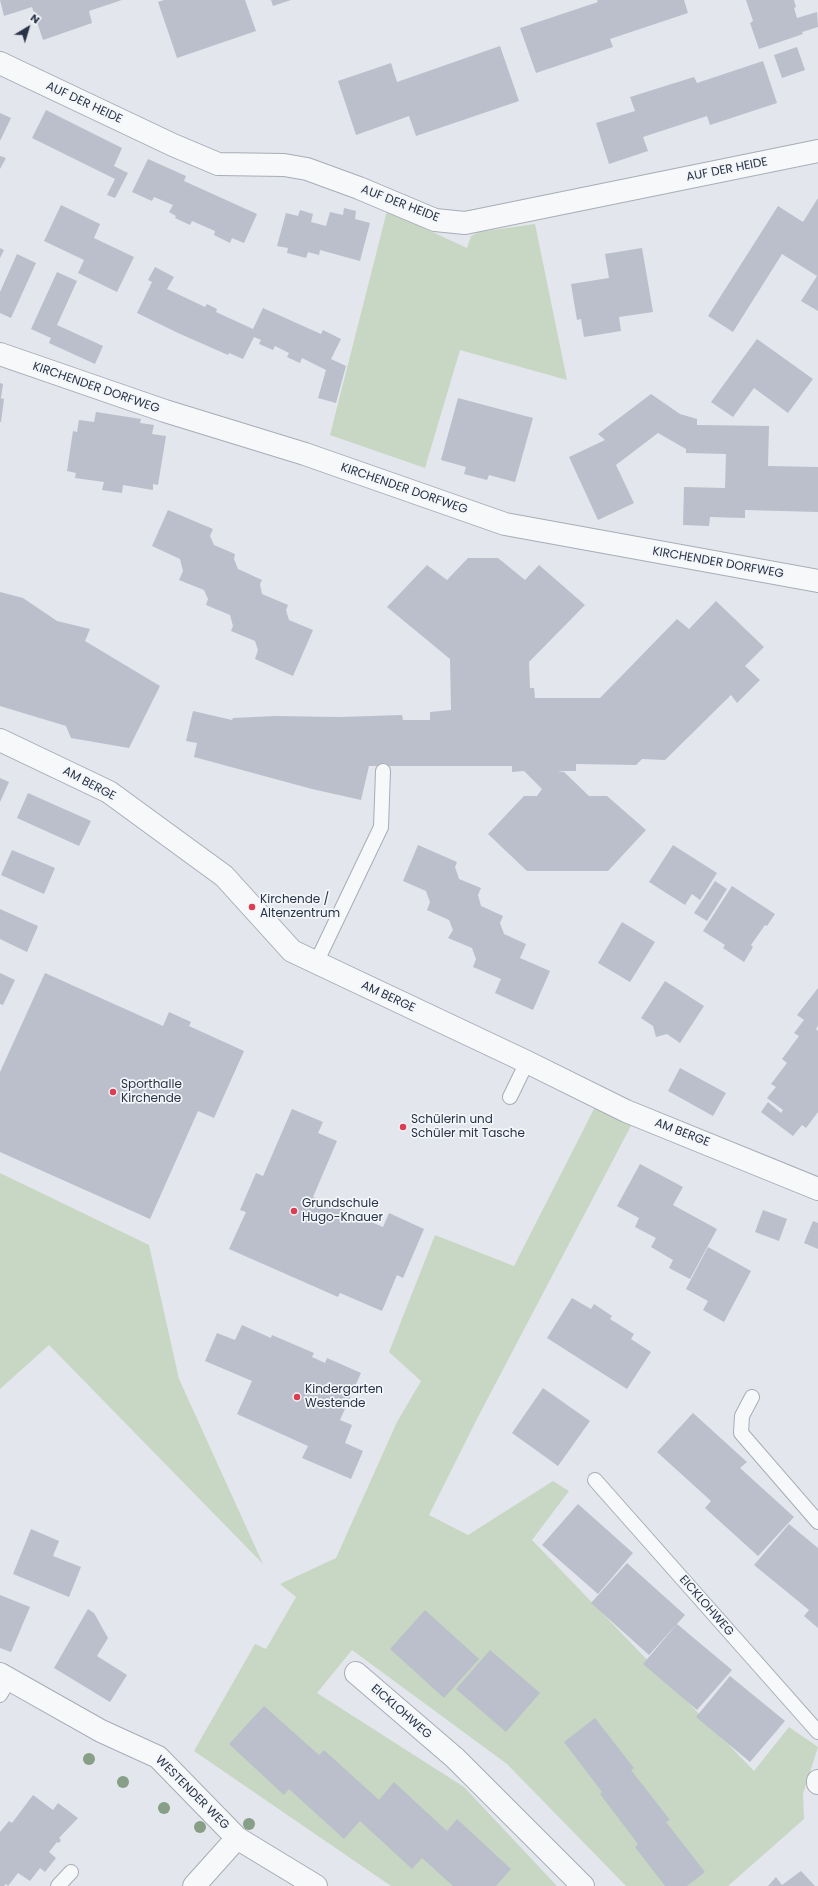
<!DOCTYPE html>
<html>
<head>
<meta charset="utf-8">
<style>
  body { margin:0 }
  #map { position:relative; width:818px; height:1886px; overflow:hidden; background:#e3e6ec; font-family:Poppins,sans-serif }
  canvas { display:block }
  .north { position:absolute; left:8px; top:8px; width:40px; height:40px; -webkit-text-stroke:3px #f3f6f9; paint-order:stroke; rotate:38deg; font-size:11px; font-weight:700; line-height:16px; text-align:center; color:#293347 }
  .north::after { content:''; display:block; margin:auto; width:14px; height:18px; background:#293347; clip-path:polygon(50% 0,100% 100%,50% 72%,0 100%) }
</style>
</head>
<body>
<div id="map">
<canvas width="818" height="1886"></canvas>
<div class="north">N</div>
</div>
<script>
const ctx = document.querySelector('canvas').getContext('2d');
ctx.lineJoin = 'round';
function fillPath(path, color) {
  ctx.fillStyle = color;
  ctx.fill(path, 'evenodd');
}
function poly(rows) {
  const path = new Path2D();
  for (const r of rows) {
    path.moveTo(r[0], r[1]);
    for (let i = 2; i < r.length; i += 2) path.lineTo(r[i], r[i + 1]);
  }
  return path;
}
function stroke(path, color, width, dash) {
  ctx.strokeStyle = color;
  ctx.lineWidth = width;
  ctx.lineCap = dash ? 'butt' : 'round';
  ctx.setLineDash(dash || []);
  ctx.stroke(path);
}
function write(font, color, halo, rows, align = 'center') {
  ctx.font = font + ' Poppins,sans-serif';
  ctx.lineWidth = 3.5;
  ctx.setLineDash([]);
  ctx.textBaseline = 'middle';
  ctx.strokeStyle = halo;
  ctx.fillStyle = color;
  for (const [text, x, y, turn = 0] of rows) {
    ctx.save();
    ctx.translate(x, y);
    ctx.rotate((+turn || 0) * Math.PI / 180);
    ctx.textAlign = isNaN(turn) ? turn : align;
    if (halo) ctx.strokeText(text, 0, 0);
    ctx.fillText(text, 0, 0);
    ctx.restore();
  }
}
const green = poly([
  [387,211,467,248,471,236,479,232,535,224,567,380,460,350,425,468,330,435],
  [595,1107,633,1122,478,1417,429,1515,468,1535,553,1481,569,1491,532,1540,754,1771,789,1727,818,1747,803,1794,804,1819,728,1886,626,1886,507,1764,352,1650,317,1693,464,1787,557,1886,391,1886,194,1751,255,1644,266,1649,296,1597,280,1584,336,1558,397,1422,421,1381,389,1352,435,1235,514,1266],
  [0,1173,149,1245,179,1379,263,1564,49,1345,0,1389]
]);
const building = poly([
  [0,0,122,0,89,11,92,23,43,40,32,7,4,16],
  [164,0,245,0,256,31,177,58,158,2],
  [271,0,291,0,273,6],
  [597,0,684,0,688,13,610,39,613,47,536,73,520,28,598,2],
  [746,0,794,0,796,7,794,8,797,18,817,12,818,27,802,32,803,34,759,49,750,23,753,21],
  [500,46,519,101,416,136,409,116,356,135,338,81,391,63,397,82],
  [797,47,805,70,782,78,774,55],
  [763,61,777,103,710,125,707,116,643,137,648,151,609,164,596,123,635,111,630,97,694,77,697,83],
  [46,110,122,148,114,166,128,173,115,198,107,195,115,179,32,138],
  [0,113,11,118,0,141],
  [0,156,6,158,0,169],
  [148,159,186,176,184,181,257,214,244,243,232,238,230,243,214,235,215,231,192,221,190,225,175,218,176,216,169,212,173,205,154,197,152,201,132,192],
  [818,198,818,311,801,301,817,276,782,254,733,332,708,316,778,206,803,222],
  [61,205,100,224,94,238,134,257,117,292,78,273,84,260,44,241],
  [344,208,356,211,355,219,370,223,360,261,320,250,319,255,308,252,306,258,287,253,288,248,277,246,286,213,298,216,300,210,313,214,311,222,326,226,330,212,343,215],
  [0,248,4,250,0,258],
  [642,248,653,312,619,317,621,331,584,337,581,319,577,320,571,284,609,278,605,254],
  [17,254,36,263,11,318,0,313,0,292],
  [155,267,174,277,167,289,205,307,207,304,217,309,216,312,253,329,263,308,321,334,323,330,341,339,331,359,346,366,336,403,318,398,326,370,302,358,300,363,287,357,289,353,275,346,273,350,259,344,261,340,254,337,243,359,229,353,228,355,178,333,137,313,152,282,148,280],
  [57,272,77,281,57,325,103,346,95,364,49,343,51,338,31,329],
  [757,339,813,379,788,413,754,388,733,417,711,402],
  [0,383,3,384,1,398,0,398],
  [651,394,680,414,697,419,697,425,769,426,768,466,818,467,818,512,745,510,745,518,710,517,709,526,683,525,684,487,725,488,726,454,686,453,686,449,658,433,616,465,634,503,598,520,569,457,605,440,598,434],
  [0,398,4,399,1,422,0,422],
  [458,398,533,418,515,482,489,475,487,480,464,474,466,467,441,460],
  [96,412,141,419,140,423,154,425,152,434,166,436,158,485,153,484,153,490,123,485,122,493,102,490,104,482,75,478,76,473,67,471,73,431,77,432,79,420,94,422],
  [168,510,213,529,210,536,214,545,235,554,234,559,238,569,262,580,260,584,262,594,288,605,286,610,289,620,313,630,293,676,255,659,258,650,255,641,231,631,233,626,230,615,206,605,208,599,204,590,179,580,183,571,180,559,152,546],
  [468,558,498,558,525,580,539,565,585,605,529,662,530,688,534,688,535,698,600,698,677,619,689,629,716,601,764,647,745,666,760,680,737,703,731,695,665,760,642,759,636,765,576,764,576,771,557,771,564,772,589,796,607,796,646,830,608,871,527,871,488,834,524,796,537,796,542,789,524,771,512,772,512,766,369,766,361,800,312,789,194,757,197,743,186,741,193,711,232,720,233,718,275,716,339,717,402,715,403,720,430,720,430,712,451,710,450,659,387,607,427,565,447,580],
  [0,592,23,598,57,621,90,629,85,641,160,686,129,748,71,738,66,726,0,706],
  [0,778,9,782,0,802],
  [28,793,91,821,79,846,17,818],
  [418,845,457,862,455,867,459,879,481,888,478,895,481,906,503,916,500,923,504,934,526,944,520,958,550,971,533,1010,495,993,501,979,473,967,476,959,472,948,448,938,453,930,449,920,427,910,430,902,426,891,403,881],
  [673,845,717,873,700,900,692,894,685,905,649,882],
  [12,850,55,868,44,894,1,875],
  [715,881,727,889,707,921,694,913],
  [732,886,775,914,767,926,765,925,751,945,753,947,744,962,723,948,725,945,703,931],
  [0,909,38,926,27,952,0,939],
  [622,922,655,942,630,982,598,963],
  [0,973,15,980,3,1005,0,1004],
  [45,973,163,1026,169,1012,191,1022,189,1026,244,1051,214,1118,198,1111,150,1219,0,1152,0,1072],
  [665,981,704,1006,680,1043,667,1034,656,1037,653,1026,641,1018],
  [818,988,818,1026,816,1029,818,1031,818,1112,806,1128,802,1125,793,1136,761,1112,768,1102,781,1113,783,1110,767,1098,776,1087,771,1084,787,1063,782,1059,799,1036,794,1033,804,1020,797,1015],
  [680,1068,726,1093,713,1116,668,1091],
  [292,1109,323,1122,318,1133,337,1141,313,1197,383,1227,389,1213,424,1229,403,1278,397,1275,382,1311,340,1293,338,1297,229,1249,246,1212,240,1210,256,1173,263,1176],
  [640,1164,683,1187,673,1205,717,1229,690,1279,669,1268,673,1260,651,1247,656,1238,635,1227,639,1218,617,1206],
  [763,1210,787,1219,779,1241,755,1232],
  [813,1221,818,1223,818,1249,804,1243],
  [708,1247,751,1271,724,1322,703,1310,708,1301,686,1289],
  [572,1298,591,1309,594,1304,612,1316,610,1319,634,1334,631,1339,651,1352,627,1389,547,1338],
  [242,1325,271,1338,272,1335,314,1353,312,1357,325,1363,327,1358,361,1373,340,1420,352,1425,345,1443,363,1451,351,1479,302,1458,308,1446,237,1414,252,1381,205,1361,217,1333,235,1340],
  [543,1388,590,1421,558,1466,512,1433],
  [693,1413,747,1462,740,1468,794,1517,758,1556,705,1508,711,1501,657,1452],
  [578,1504,633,1553,598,1594,542,1545],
  [789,1524,818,1548,818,1628,804,1616,809,1610,754,1565],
  [31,1529,59,1541,53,1556,81,1567,69,1597,13,1574],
  [627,1563,685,1615,649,1655,591,1603],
  [0,1595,30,1607,11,1652,0,1648],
  [88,1609,94,1613,108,1638,97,1656,127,1675,110,1702,54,1668],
  [425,1610,479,1659,444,1698,390,1649],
  [677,1624,732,1670,697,1710,643,1664],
  [490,1650,540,1693,506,1732,456,1689],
  [730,1676,785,1721,750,1762,696,1717],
  [264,1706,319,1755,324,1750,379,1800,394,1782,447,1831,457,1819,511,1869,496,1886,453,1886,422,1858,412,1869,360,1821,344,1839,289,1789,284,1795,229,1744],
  [595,1718,634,1768,631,1770,670,1820,666,1822,705,1872,687,1886,665,1886,635,1847,638,1844,600,1794,602,1792,564,1742],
  [33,1795,53,1810,58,1803,78,1818,59,1838,61,1840,59,1843,57,1842,49,1852,56,1858,45,1872,40,1868,30,1881,18,1873,8,1886,6,1884,4,1886,0,1886,0,1832,9,1821,12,1823],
  [801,1871,815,1886,768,1886,776,1877,782,1885]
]);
const service = poly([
  [316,963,381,827,383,771],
  [510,1097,527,1062],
  [752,1397,742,1416,741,1433,818,1522],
  [595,1480,818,1732],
  [0,1695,9,1680],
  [58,1886,71,1872]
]);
const minor = poly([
  [0,63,173,145,218,164,284,165,307,169,359,188,435,220,465,223,818,151],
  [0,354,165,411,305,454,505,524,818,581],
  [0,740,109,792,224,876,292,951,527,1062,626,1111,818,1189],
  [356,1673,455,1758,583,1886],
  [0,1674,101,1731,158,1757,237,1838,316,1886],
  [818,1781,818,1783],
  [194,1886,237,1838]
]);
const trees = [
  [89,1759],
  [123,1782],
  [164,1808],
  [249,1824],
  [200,1827]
];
const markers = [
  [252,907,4,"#dc3d50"],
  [113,1092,4,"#dc3d50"],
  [403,1127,4,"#dc3d50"],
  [294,1211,4,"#dc3d50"],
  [297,1397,4,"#dc3d50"]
];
const streetNames = [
  ["AUF DER HEIDE",84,103,25],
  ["AUF DER HEIDE",727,170,-11],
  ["AUF DER HEIDE",400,204,21],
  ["KIRCHENDER DORFWEG",96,388,19],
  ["KIRCHENDER DORFWEG",404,489,19],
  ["KIRCHENDER DORFWEG",718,563,10],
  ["AM BERGE",89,784,28],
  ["AM BERGE",388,997,25],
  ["AM BERGE",682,1133,21],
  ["EICKLOHWEG",706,1606,49],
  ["EICKLOHWEG",401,1712,41],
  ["WESTENDER WEG",192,1793,45]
];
const poiNames = [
  ["Kirchende /",260,900],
  ["Altenzentrum",260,914],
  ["Sporthalle",121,1085],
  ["Kirchende",121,1099],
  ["Schülerin und",411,1120],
  ["Schüler mit Tasche",411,1134],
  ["Grundschule",302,1204],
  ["Hugo-Knauer",302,1218],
  ["Kindergarten",305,1390],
  ["Westende",305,1404]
];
fillPath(green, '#c8d7c3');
fillPath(building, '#babfcb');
stroke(service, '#a7adb7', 16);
stroke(minor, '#a7adb7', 24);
stroke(service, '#f6f8fa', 14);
stroke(minor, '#f6f8fa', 22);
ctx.fillStyle = '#879e87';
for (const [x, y] of trees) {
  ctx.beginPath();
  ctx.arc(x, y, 6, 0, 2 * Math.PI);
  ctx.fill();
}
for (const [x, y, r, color] of markers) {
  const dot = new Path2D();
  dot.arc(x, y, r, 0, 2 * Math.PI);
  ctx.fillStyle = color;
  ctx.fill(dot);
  stroke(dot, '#f3f6f9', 1.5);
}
write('12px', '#293347', '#f3f6f9', streetNames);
write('12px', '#293347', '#f3f6f9', poiNames, 'left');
</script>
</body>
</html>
